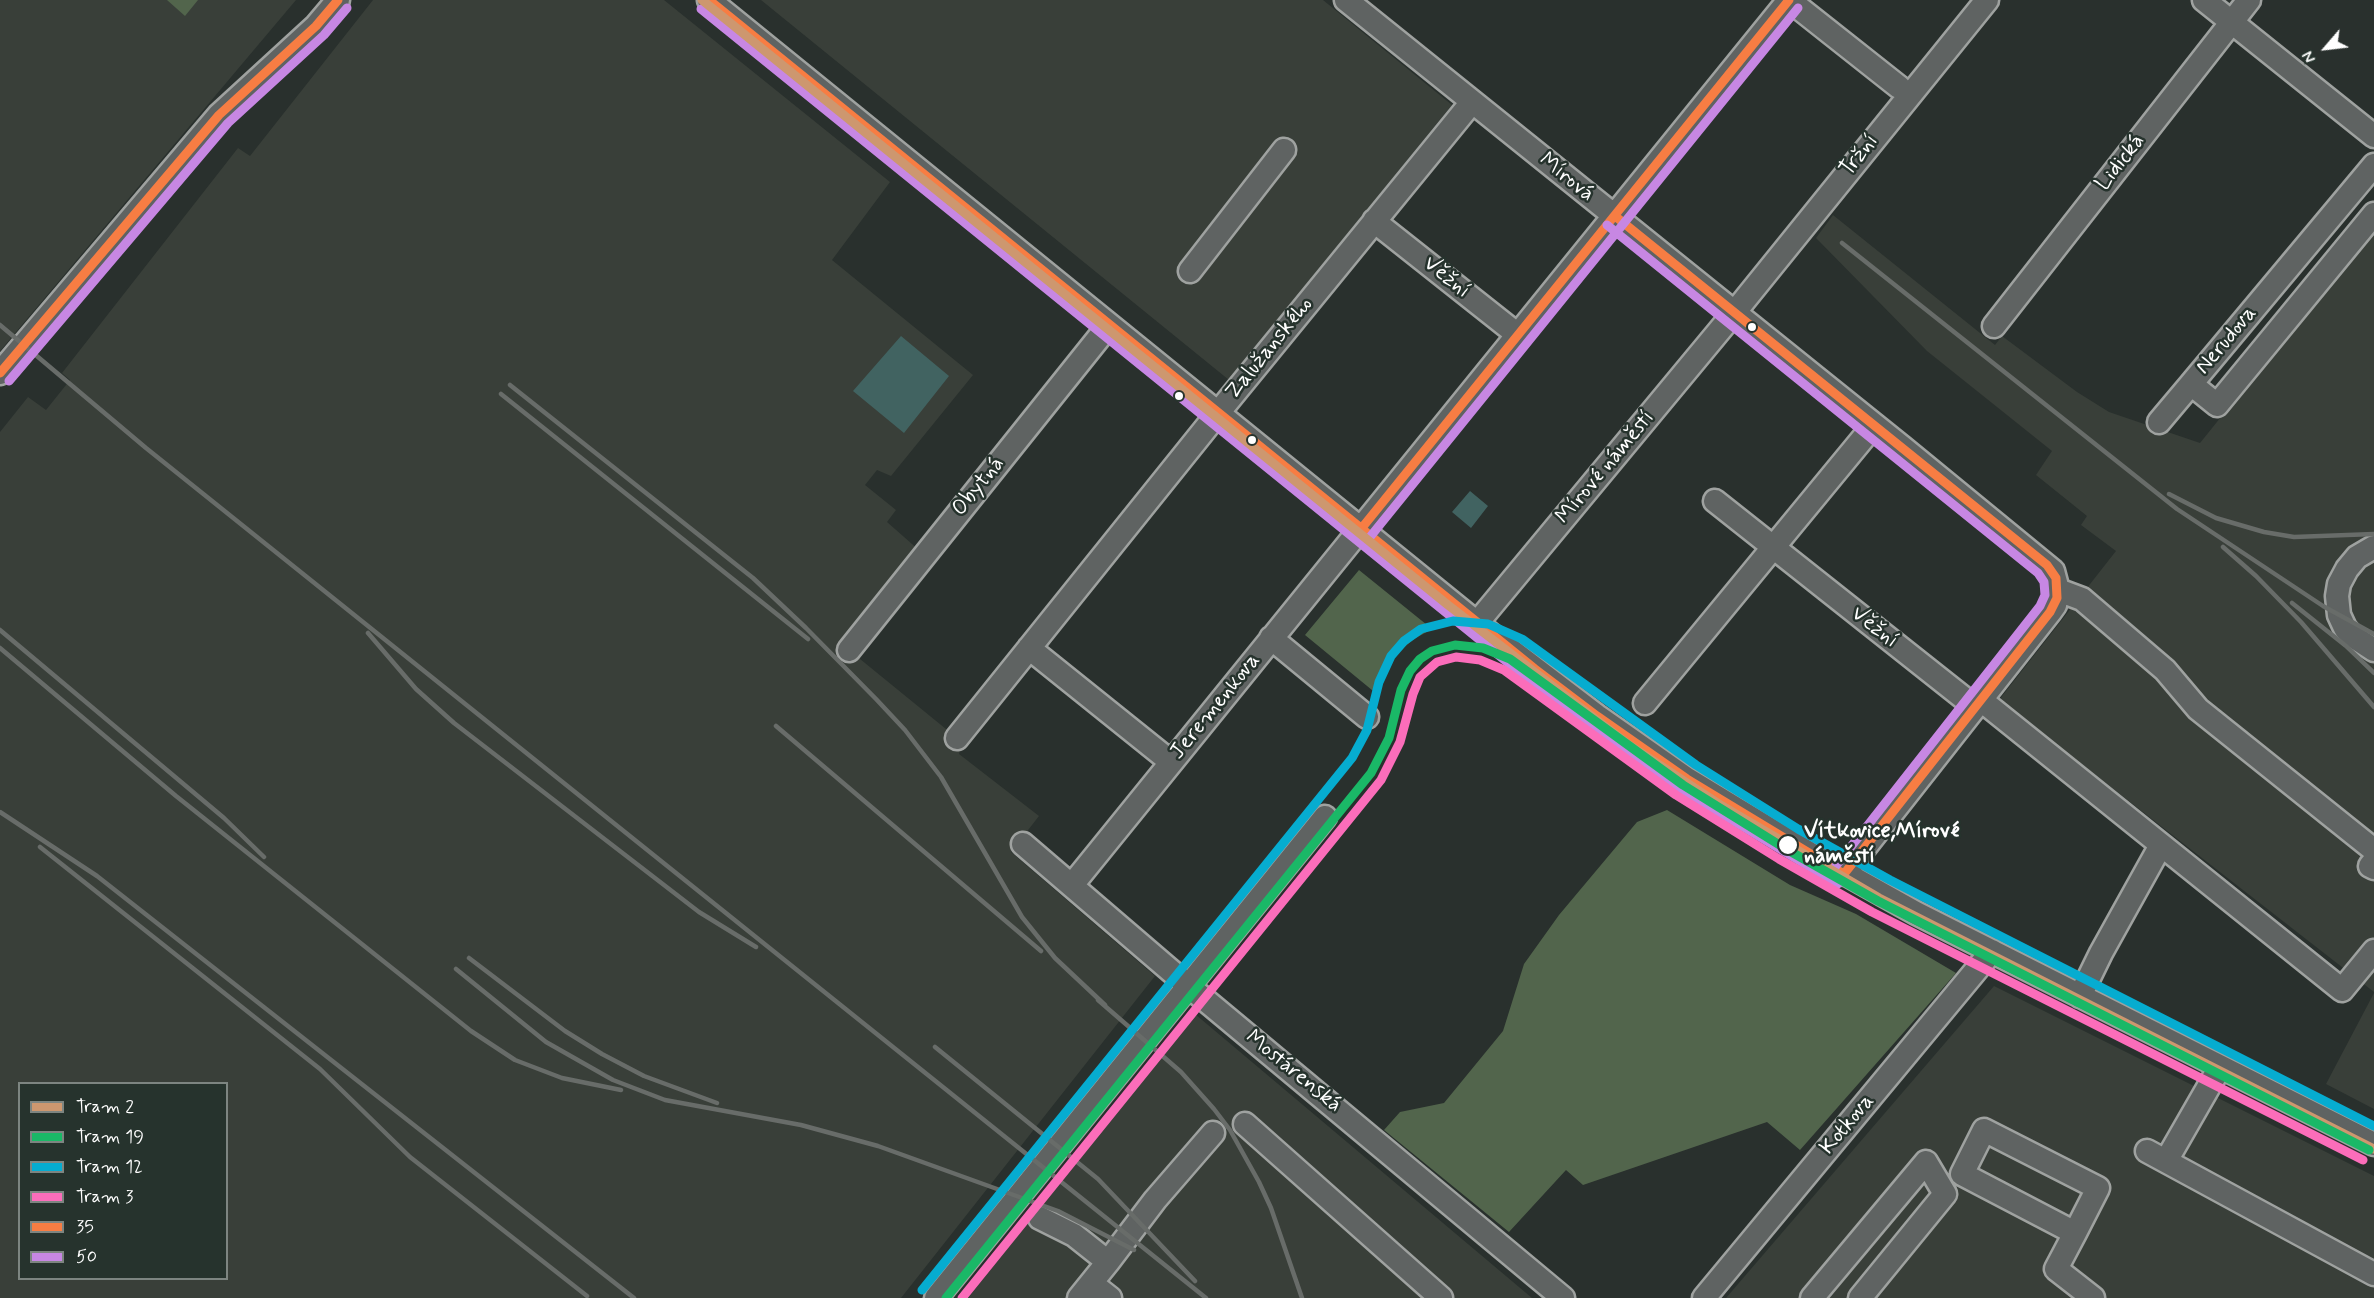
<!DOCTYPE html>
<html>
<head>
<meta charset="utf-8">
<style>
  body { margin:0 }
  #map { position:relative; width:2374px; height:1298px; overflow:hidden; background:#29302d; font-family:Mynerve,sans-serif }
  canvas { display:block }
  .legend { position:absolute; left:18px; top:1082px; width:210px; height:198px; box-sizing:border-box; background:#26332d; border:2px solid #7d8581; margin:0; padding:8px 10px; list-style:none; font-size:18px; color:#fff }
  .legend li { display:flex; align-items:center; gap:12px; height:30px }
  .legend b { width:30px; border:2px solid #7d8581 }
  .north { position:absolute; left:2296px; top:18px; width:60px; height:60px; -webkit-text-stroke:4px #26332d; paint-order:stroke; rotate:242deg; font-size:16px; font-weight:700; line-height:24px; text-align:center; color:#fff }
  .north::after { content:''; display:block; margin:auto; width:21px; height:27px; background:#fff; clip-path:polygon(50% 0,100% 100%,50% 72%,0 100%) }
</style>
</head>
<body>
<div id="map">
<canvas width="2374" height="1298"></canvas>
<ul class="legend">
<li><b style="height:8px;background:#cd976f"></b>Tram 2</li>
<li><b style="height:8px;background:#1ab867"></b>Tram 19</li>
<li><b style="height:8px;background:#06acd0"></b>Tram 12</li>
<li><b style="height:8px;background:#fb6dba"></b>Tram 3</li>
<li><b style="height:8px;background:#f77d43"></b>35</li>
<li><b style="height:8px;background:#c787e3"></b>50</li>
</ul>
<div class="north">N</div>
</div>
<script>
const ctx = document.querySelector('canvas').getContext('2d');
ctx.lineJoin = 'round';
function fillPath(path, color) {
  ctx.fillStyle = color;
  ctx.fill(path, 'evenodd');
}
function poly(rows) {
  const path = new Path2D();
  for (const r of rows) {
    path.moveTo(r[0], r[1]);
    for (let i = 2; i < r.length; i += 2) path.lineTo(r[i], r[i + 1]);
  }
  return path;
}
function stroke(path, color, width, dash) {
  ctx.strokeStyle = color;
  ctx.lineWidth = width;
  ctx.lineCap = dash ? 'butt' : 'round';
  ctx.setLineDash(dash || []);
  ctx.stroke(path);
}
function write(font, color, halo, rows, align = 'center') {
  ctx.font = font + ' Mynerve,sans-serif';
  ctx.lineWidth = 5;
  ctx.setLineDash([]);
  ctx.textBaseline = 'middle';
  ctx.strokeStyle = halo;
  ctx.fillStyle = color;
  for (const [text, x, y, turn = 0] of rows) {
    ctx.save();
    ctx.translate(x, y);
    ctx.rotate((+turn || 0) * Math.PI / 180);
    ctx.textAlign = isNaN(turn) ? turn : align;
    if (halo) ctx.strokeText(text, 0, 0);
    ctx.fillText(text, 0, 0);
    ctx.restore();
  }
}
const built = poly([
  [0,0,296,0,0,351],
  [373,0,664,0,890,182,832,260,973,375,891,476,877,470,865,485,896,510,887,522,920,551,849,650,957,738,962,743,959,754,1039,816,1011,852,1155,976,901,1298,0,1298,0,432,28,397,46,410,70,380,62,373,238,148,250,156],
  [20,1084,226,1084,226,1278,20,1278],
  [761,0,1323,0,1452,105,1229,380],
  [1833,215,1995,345,2002,336,2077,392,2109,412,2200,443,2374,227,2374,992,1999,700,2116,551,2081,525,2087,516,2036,475,2052,451,1927,351,1816,238],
  [1994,986,2374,1176,2374,1298,1726,1298],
  [2374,993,2374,1109,2326,1084],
  [1195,1014,1532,1298,968,1298]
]);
const green = poly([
  [167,0,198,0,185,16],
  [1359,570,1432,629,1414,639,1396,654,1385,672,1378,695,1305,635],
  [1667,810,1790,885,1856,914,1956,973,1800,1150,1767,1122,1583,1185,1566,1170,1509,1232,1384,1130,1400,1112,1444,1103,1503,1031,1524,964,1559,915,1637,822]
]);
const water = poly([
  [901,336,949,376,904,433,853,391],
  [1470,491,1488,506,1471,528,1452,512]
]);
const minor = poly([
  [709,0,1499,641,1597,716,1687,779,1809,853,1916,913,2374,1144],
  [1346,0,1902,447,2053,571,2058,590,2055,605,2050,612,1844,874],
  [1789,0,1899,87],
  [2204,0,2374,136],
  [2374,165,2191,384,2217,405,2374,214],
  [1374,221,1518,335],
  [1190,271,1284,150],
  [1994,326,2249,0],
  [0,373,219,115,316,26,338,0],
  [2159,422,2191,384],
  [1715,501,1975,707],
  [2374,547,2357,557,2347,569,2339,584,2337,596,2339,615,2345,628,2351,635,2374,650],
  [2058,590,2082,599,2165,670,2198,709,2374,850],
  [1477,623,1734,313,1987,0],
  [1271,638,1367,717],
  [1029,648,1171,762],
  [849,650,1109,325],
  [1981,700,2342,990,2374,951],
  [1645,703,1874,425],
  [957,738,1218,413,1472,102],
  [1023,844,1192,989,1563,1298],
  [2374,861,2370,866,2374,868],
  [1072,885,1789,0],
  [2080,996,2101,953,2161,845],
  [1245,1124,1441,1298],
  [2147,1151,2374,1274],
  [2166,1161,2220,1067],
  [1040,1218,1074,1235,1108,1262,1079,1298],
  [2075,1233,1962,1174,1984,1130,2098,1188,2075,1233,2056,1269,2093,1298],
  [1108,1262,1155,1200,1213,1133],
  [1091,1283,1110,1298],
  [936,1298,1325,817],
  [1704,1298,1992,951],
  [1812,1298,1926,1162,1945,1194,1860,1298]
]);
const rail = poly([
  [1842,243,2177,509,2323,606,2374,634],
  [0,325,146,448,1206,1298],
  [510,385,753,578,806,628,876,699,905,730,941,777,1022,917,1055,958,1105,1005],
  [501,394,808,639],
  [2169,494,2216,518,2264,532,2294,537,2374,534],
  [2223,547,2256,576,2301,622,2374,707],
  [2292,603,2346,646,2374,673],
  [0,630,224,818,264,857],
  [368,633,416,689,454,723,699,912,756,947],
  [0,648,176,796,471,1031,515,1060,562,1078,621,1090],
  [776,726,1041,951],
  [0,812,97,876,634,1298],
  [40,847,320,1069,410,1157,587,1296],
  [469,958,565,1031,602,1054,644,1076,717,1103],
  [456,969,546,1042,613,1080,665,1100,801,1125,878,1146,1058,1211,1134,1250],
  [1098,1000,1181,1072,1214,1109,1230,1130,1259,1182,1271,1208,1302,1298],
  [935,1047,1098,1179,1195,1281]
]);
const bus1 = poly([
  [709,0,1535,669,1597,716,1687,779,1844,874],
  [1615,216,2047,565,2056,578,2057,598,2050,612,1844,874],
  [0,373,219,115,316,26,338,0],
  [1361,529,1789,0]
]);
const bus2 = poly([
  [701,9,1528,679,1590,726,1680,789,1838,884],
  [1607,225,2038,573,2044,582,2045,595,2040,606,1835,867],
  [9,381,228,123,324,35,347,8],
  [1370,537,1798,8]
]);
const tram1 = poly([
  [702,0,1448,605,1629,745,1722,806,1879,898,2374,1149]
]);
const tram2 = poly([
  [946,1298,1371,773,1389,738,1401,690,1410,671,1420,659,1432,651,1455,645,1483,648,1510,659,1683,785,1786,849,1878,901,2369,1150]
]);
const tram3 = poly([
  [922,1290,1352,758,1367,730,1379,682,1391,656,1404,641,1421,629,1453,621,1488,624,1522,639,1696,765,1798,829,1890,880,2374,1126]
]);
const tram4 = poly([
  [962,1298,1381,780,1400,742,1413,694,1420,677,1437,662,1456,657,1480,660,1504,670,1676,795,1779,859,1872,912,2363,1160]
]);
const markers = [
  [1752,327,5,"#fff"],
  [1179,396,5,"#fff"],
  [1252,440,5,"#fff"],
  [1788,845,10,"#fff"]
];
const streetNames = [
  ["Tržní",1860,156,-51],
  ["Lidická",2121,163,-52],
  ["Mírová",1566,178,39],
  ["Věžní",1446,278,39],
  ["Nerudova",2227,341,-50],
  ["Zalužanského",1270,349,-51],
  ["Mírové náměstí",1606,468,-50],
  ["Obytná",979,487,-51],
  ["Věžní",1874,628,38],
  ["Jeremenkova",1216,707,-51],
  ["Mostárenská",1293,1072,39],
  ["Kotkova",1848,1125,-50]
];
const stopNames = [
  ["Vítkovice,Mírové",1804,832],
  ["náměstí",1804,857]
];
fillPath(built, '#393f39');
fillPath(green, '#52654c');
fillPath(water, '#416361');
stroke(minor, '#9fa2a0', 27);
stroke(minor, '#5f6362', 22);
stroke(rail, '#686c69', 4.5);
stroke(bus1, '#f77d43', 9);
stroke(bus2, '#c787e3', 9);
stroke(tram1, '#cd976f', 9);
stroke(tram2, '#1ab867', 9);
stroke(tram3, '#06acd0', 9);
stroke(tram4, '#fb6dba', 9);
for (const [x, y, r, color] of markers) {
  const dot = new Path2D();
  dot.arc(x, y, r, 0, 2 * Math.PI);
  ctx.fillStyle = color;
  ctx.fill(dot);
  stroke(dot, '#26332d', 2);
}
write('22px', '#fff', '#26332d', streetNames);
write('bold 22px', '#fff', '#26332d', stopNames, 'left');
</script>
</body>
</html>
